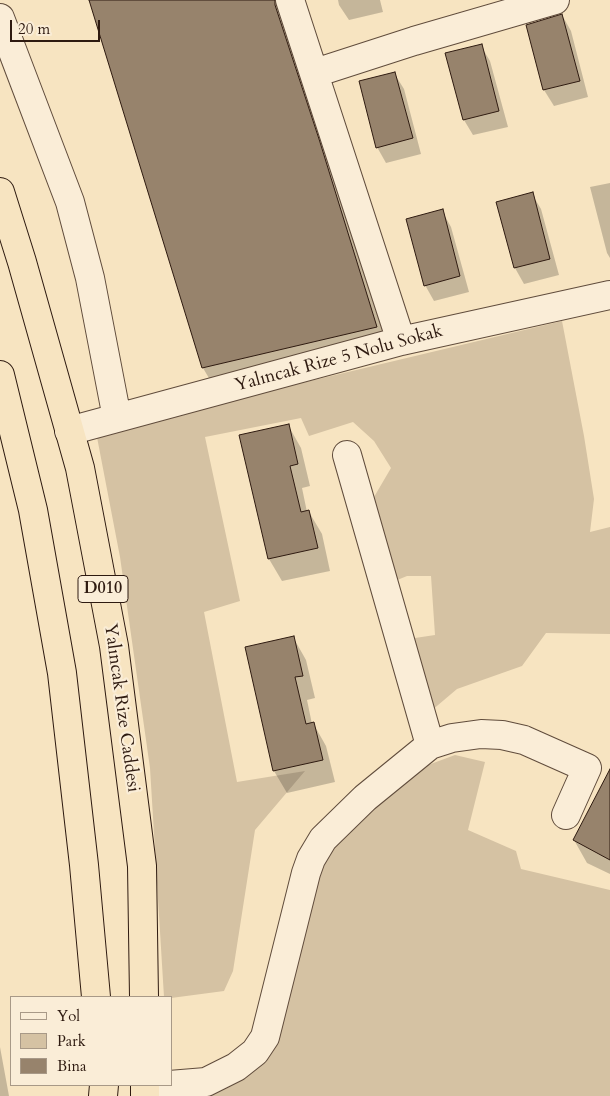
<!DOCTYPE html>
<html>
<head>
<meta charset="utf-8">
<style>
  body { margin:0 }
  #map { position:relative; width:610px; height:1096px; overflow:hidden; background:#f7e4c1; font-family:Cardo,serif }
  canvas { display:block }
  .legend { position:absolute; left:10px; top:996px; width:162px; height:90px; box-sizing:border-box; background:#faedd7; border:1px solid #a89987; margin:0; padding:6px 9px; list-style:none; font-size:15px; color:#2e1a10 }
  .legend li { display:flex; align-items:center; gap:10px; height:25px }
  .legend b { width:25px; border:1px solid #a89987 }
  .scale { position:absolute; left:10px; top:20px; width:90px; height:22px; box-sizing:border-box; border:2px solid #2e1a10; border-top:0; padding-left:6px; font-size:15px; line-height:18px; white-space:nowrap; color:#2e1a10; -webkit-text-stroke:4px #faedd7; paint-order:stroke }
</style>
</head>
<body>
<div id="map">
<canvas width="610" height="1096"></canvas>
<ul class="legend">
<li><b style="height:6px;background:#faedd7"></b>Yol</li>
<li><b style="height:14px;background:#d5c2a3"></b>Park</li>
<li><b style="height:14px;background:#97836c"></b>Bina</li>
</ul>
<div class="scale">20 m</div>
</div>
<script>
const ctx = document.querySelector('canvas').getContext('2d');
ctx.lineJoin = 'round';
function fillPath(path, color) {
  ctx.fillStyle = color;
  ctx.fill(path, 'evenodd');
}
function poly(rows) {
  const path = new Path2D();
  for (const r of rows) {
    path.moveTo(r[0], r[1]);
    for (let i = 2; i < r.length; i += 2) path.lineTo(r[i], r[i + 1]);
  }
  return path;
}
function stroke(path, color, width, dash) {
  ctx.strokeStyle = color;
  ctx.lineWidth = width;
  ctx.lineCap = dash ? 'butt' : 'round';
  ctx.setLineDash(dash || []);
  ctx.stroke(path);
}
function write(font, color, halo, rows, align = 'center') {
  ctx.font = font + ' Cardo,serif';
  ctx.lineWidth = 4.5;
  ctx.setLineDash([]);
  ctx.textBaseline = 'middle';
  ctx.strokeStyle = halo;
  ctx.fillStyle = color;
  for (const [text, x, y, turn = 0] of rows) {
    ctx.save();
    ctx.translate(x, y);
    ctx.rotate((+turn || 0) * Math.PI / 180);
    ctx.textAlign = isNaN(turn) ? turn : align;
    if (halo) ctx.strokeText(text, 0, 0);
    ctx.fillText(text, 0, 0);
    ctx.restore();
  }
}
const green = poly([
  [562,321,584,436,594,499,590,532,610,527,610,634,546,633,522,666,457,689,431,711,395,641,435,635,431,576,407,576,390,583,374,497,391,468,374,441,353,422,309,436,301,418,205,437,240,601,204,612,237,782,305,771,255,830,233,971,224,991,171,998,171,997,164,997,150,768,120,557,96,432],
  [455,755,485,762,468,830,516,851,521,869,610,890,610,1096,174,1096,275,1032,316,847,412,771]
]);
const shadow = poly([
  [90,0,282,0,392,354,219,395,203,368],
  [338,0,380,0,383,12,349,20,339,5],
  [562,15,571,31,588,97,554,106,544,90,528,26],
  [481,46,490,61,508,127,473,135,464,120],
  [394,73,404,89,421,154,386,163,377,147],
  [610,183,610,258,607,253,590,187],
  [532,194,541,209,559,275,524,284,515,268,498,203],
  [442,211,451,227,469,292,434,301,425,285],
  [288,425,301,448,310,486,302,488,307,512,309,512,322,534,330,571,282,581,269,559,241,436],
  [293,637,306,660,315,698,307,700,312,724,313,723,326,746,335,782,287,793,274,771],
  [610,796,610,874,587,863,574,840],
  [0,1047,9,1096,0,1096]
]);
const building = poly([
  [89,0,275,0,275,5,319,139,377,327,202,368,89,0],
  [562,14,580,81,543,90,526,25,562,14],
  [482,44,499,111,463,120,445,53,482,44],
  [395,72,413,138,376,148,359,81,395,72],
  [533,192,550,259,514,268,496,202,533,192],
  [443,209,460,276,424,286,406,219,443,209],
  [289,424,298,464,290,466,301,512,309,510,318,548,268,559,239,435,289,424],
  [294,636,303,676,295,677,306,724,314,722,323,760,273,771,245,647,294,636],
  [610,769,610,860,573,840,610,769]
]);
const minor = poly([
  [290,0,401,341],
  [0,18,70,202,90,278,117,418],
  [315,73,414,41,555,0],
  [69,431,401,341,610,295],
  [347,455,430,745],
  [145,1087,206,1082,236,1067,255,1052,265,1037,306,873,311,859,323,839,365,798,430,745,452,738,481,734,502,735,524,740,587,768,566,815]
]);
const highway = poly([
  [0,192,22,262,80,468,114,646,142,866,144,997],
  [0,375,33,510,62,673,84,865,96,997],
  [145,1085,145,1096],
  [103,1096,104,1085]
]);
const shields = [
  [103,589,50]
];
const shieldNames = [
  ["D010",103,589]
];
const streetNames = [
  ["Yalıncak Rize 5 Nolu Sokak",339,359,-15],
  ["Yalıncak Rize Caddesi",121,708,82]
];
fillPath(green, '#d5c2a3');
fillPath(shadow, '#0003');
fillPath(building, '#97836c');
stroke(building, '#2e1a10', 1);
stroke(minor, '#604c3c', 30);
stroke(highway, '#2e1a10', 30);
stroke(minor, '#faedd7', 28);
stroke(highway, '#f7e4c1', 28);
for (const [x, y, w] of shields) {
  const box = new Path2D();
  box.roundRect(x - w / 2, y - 13.5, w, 27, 4);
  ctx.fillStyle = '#faedd7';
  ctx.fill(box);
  stroke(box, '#2e1a10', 1);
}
write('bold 16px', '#2e1a10', null, shieldNames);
write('18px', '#2e1a10', '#faedd7', streetNames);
</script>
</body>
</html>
